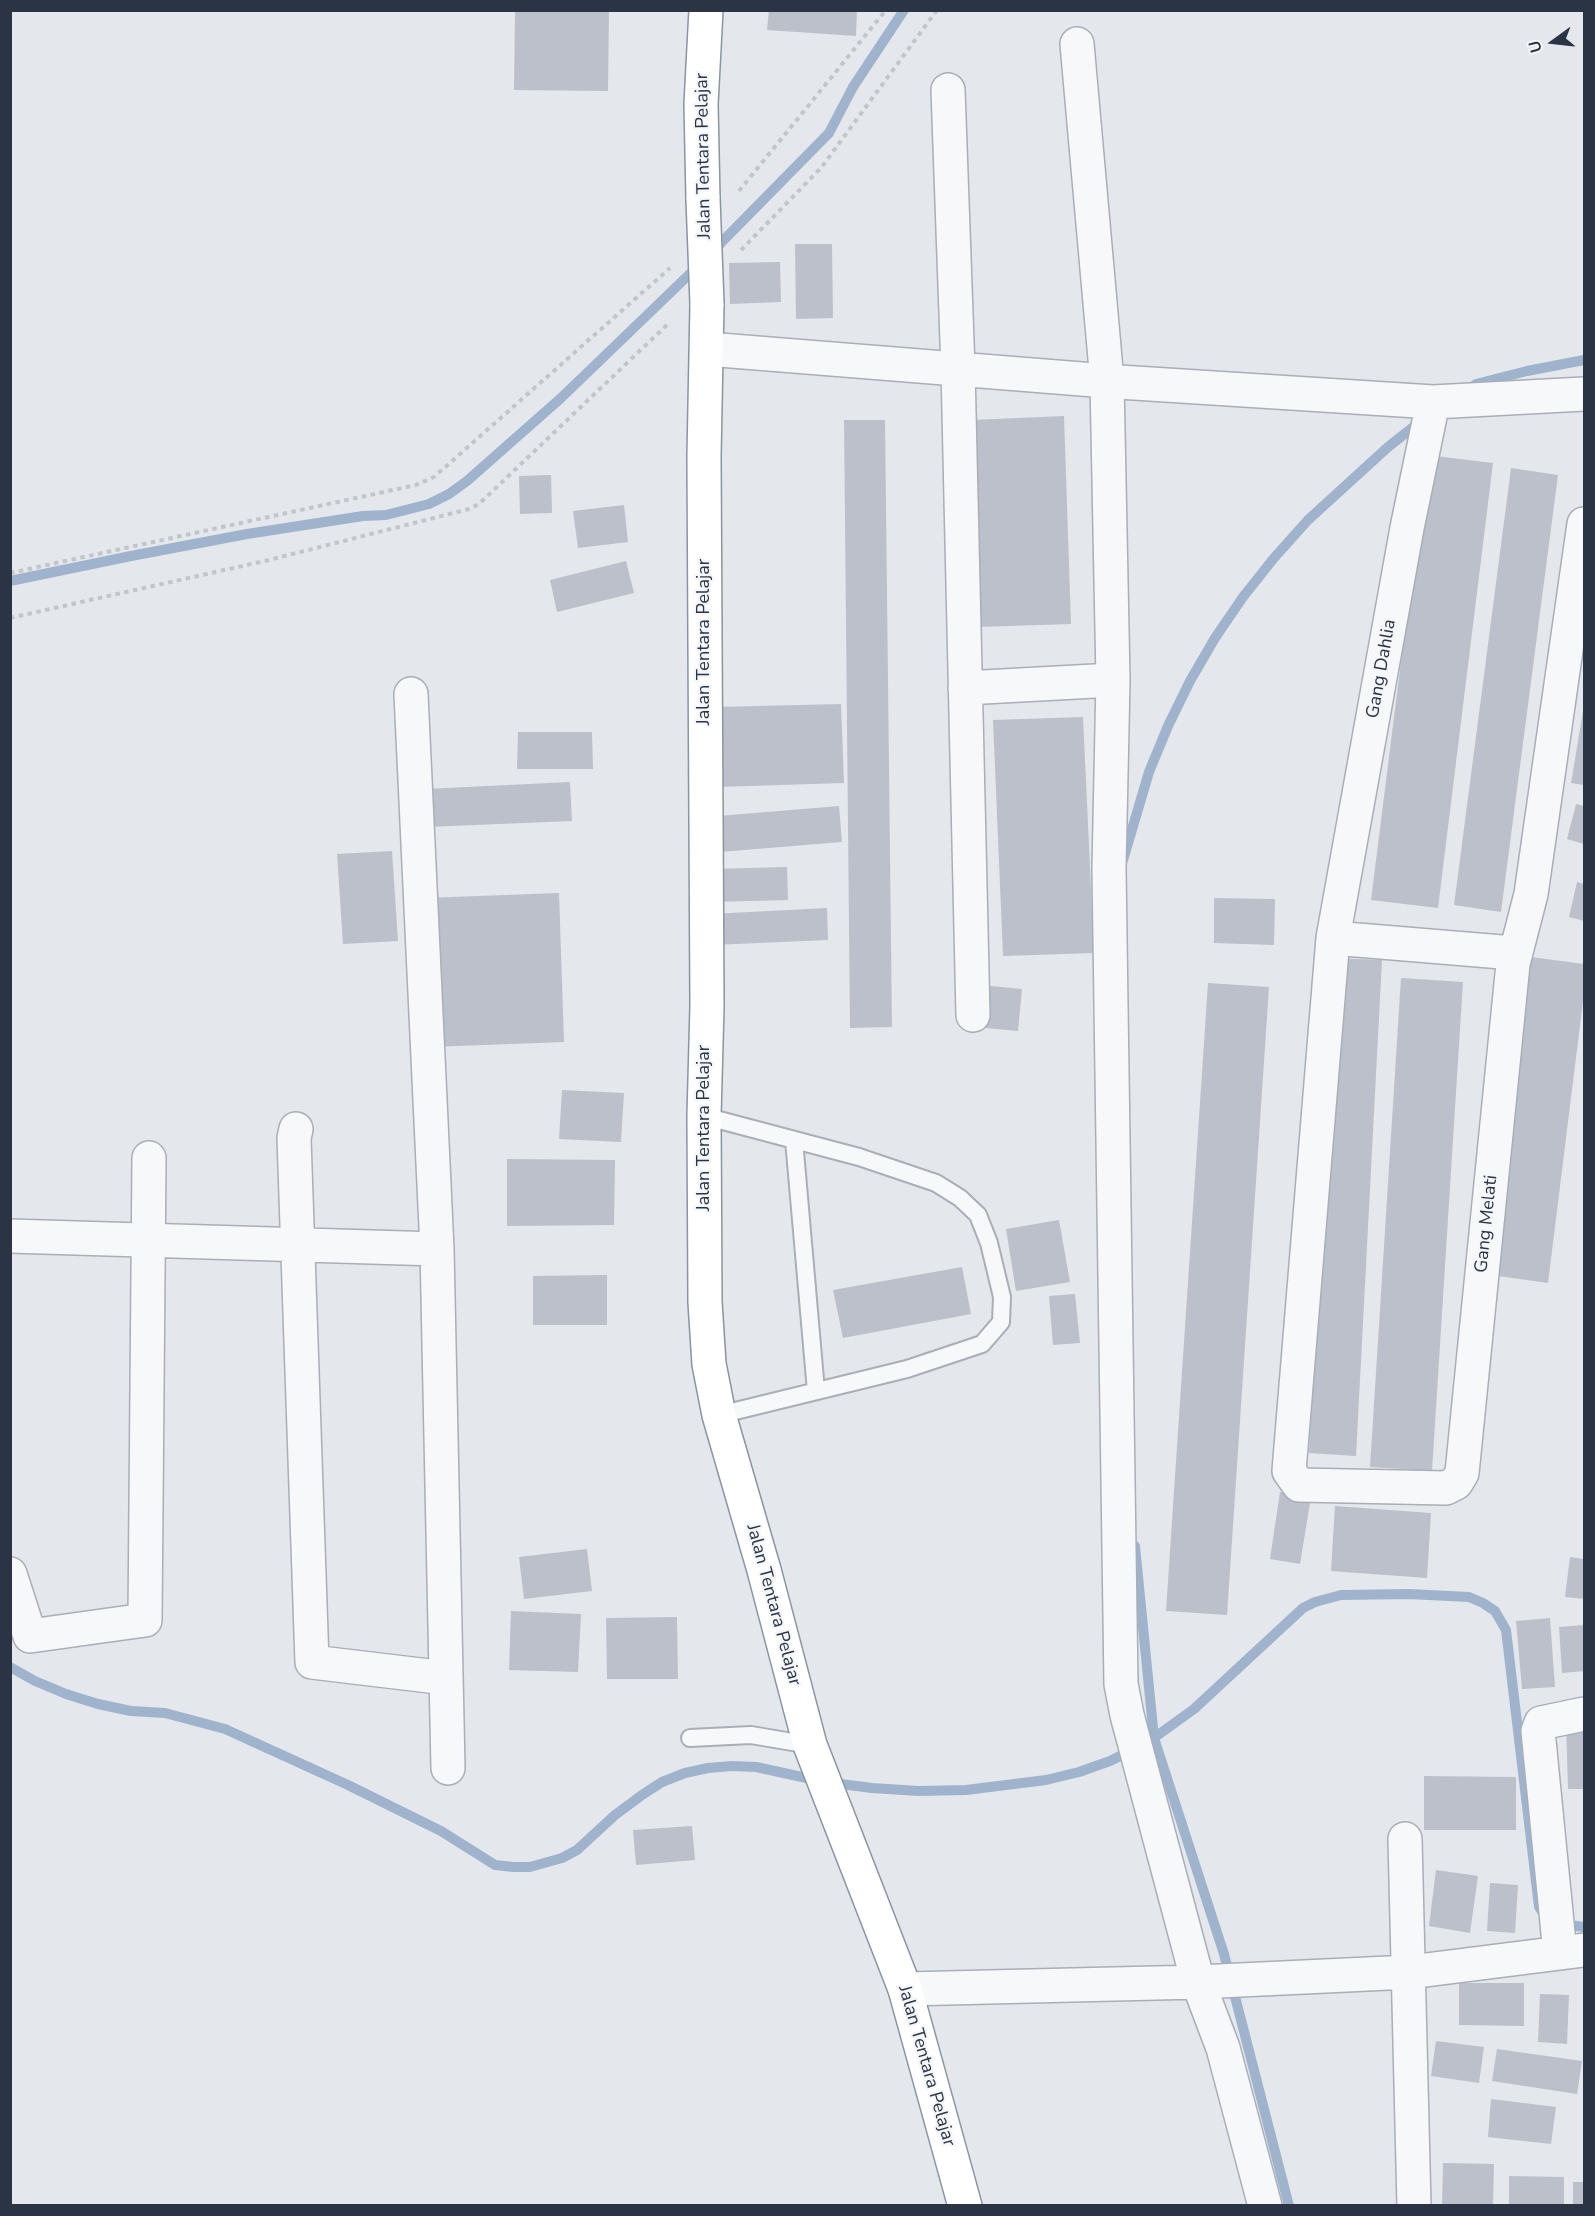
<!DOCTYPE html>
<html>
<head>
<meta charset="utf-8">
<style>
  body { margin:0 }
  #map { position:relative; width:1595px; height:2216px; overflow:hidden; background:#e4e7ec; font-family:"Nunito Sans",sans-serif }
  canvas { display:block }
  .frame { position:absolute; inset:0; border:12px solid #2b3445; pointer-events:none }
  .north { position:absolute; left:1523px; top:12px; width:60px; height:60px; -webkit-text-stroke:4px #f4f6f9; paint-order:stroke; rotate:255deg; font-size:16px; font-weight:700; line-height:24px; text-align:center; color:#2b3445 }
  .north::after { content:''; display:block; margin:auto; width:21px; height:27px; background:#2b3445; clip-path:polygon(50% 0,100% 100%,50% 72%,0 100%) }
</style>
</head>
<body>
<div id="map">
<canvas width="1595" height="2216"></canvas>
<div class="frame"></div>
<div class="north">U</div>
</div>
<script>
const ctx = document.querySelector('canvas').getContext('2d');
ctx.lineJoin = 'round';
function poly(rows) {
  const path = new Path2D();
  for (const r of rows) {
    path.moveTo(r[0], r[1]);
    for (let i = 2; i < r.length; i += 2) path.lineTo(r[i], r[i + 1]);
  }
  return path;
}
function stroke(path, color, width, dash) {
  ctx.strokeStyle = color;
  ctx.lineWidth = width;
  ctx.lineCap = dash ? 'butt' : 'round';
  ctx.setLineDash(dash || []);
  ctx.stroke(path);
}
function fillPath(path, color) {
  ctx.fillStyle = color;
  ctx.fill(path, 'evenodd');
}
function write(font, color, halo, rows, align = 'center') {
  ctx.font = font + ' "Nunito Sans",sans-serif';
  ctx.lineWidth = 4.5;
  ctx.setLineDash([]);
  ctx.textBaseline = 'middle';
  ctx.strokeStyle = halo;
  ctx.fillStyle = color;
  for (const [text, x, y, turn = 0] of rows) {
    ctx.save();
    ctx.translate(x, y);
    ctx.rotate((+turn || 0) * Math.PI / 180);
    ctx.textAlign = isNaN(turn) ? turn : align;
    if (halo) ctx.strokeText(text, 0, 0);
    ctx.fillText(text, 0, 0);
    ctx.restore();
  }
}
const stream = poly([
  [711,253,829,133,853,87,904,10],
  [1469,389,1476,384,1527,371,1584,360],
  [10,581,131,556,247,534,363,516,386,515,429,504,449,494,467,481,561,398,698,266],
  [1123,860,1149,772,1168,726,1190,681,1215,638,1243,597,1274,558,1308,520,1388,447,1421,421],
  [1135,1546,1154,1738,1224,1954,1289,2206],
  [10,1667,35,1681,66,1694,98,1704,131,1711,165,1713,225,1729,348,1785,441,1831,495,1865,513,1867,530,1867,562,1858,577,1850,615,1815,642,1795,662,1782,685,1773,708,1768,732,1766,756,1767,825,1782,872,1788,919,1791,966,1790,1046,1780,1079,1772,1110,1761,1132,1750],
  [1151,1740,1194,1709,1303,1608,1315,1602,1341,1595,1408,1594,1469,1597,1483,1603,1495,1611,1506,1630,1539,1907,1546,1917],
  [1562,1924,1584,1927]
]);
const building = poly([
  [515,10,609,10,608,91,514,90],
  [769,10,857,10,856,36,767,30],
  [795,244,832,244,833,318,796,319],
  [780,262,781,302,730,304,729,263],
  [1064,416,1071,624,978,627,971,420],
  [844,420,885,420,892,1027,850,1028],
  [1427,455,1493,463,1438,908,1371,900],
  [1511,468,1558,475,1501,912,1454,905],
  [551,475,552,513,520,514,519,476],
  [624,505,628,542,578,548,573,511],
  [626,561,634,593,557,612,550,580],
  [841,704,844,783,718,787,716,707],
  [1583,711,1584,711,1584,785,1571,783],
  [1083,717,1094,953,1003,956,993,720],
  [518,732,592,732,593,769,517,769],
  [570,782,572,821,426,827,425,789],
  [1576,804,1584,806,1584,844,1567,839],
  [839,806,842,842,720,852,718,816],
  [392,851,398,941,343,944,337,854],
  [787,867,788,900,711,902,711,869],
  [1577,882,1584,884,1584,921,1569,917],
  [559,893,564,1042,430,1047,424,898],
  [1214,898,1275,899,1274,945,1214,943],
  [827,908,828,940,713,945,711,914],
  [1531,957,1584,964,1584,993,1548,1283,1491,1275],
  [1335,958,1382,960,1356,1456,1309,1453],
  [1401,978,1463,982,1432,1471,1370,1467],
  [1208,983,1269,987,1227,1615,1166,1611],
  [990,986,1022,989,1018,1031,986,1028],
  [562,1090,624,1093,621,1142,559,1139],
  [507,1159,615,1160,614,1225,507,1226],
  [1059,1220,1070,1282,1016,1291,1006,1229],
  [962,1267,971,1314,843,1338,833,1290],
  [607,1275,607,1325,533,1325,533,1276],
  [1075,1294,1080,1343,1053,1345,1049,1296],
  [1280,1492,1311,1497,1300,1564,1270,1559],
  [1335,1506,1431,1513,1427,1578,1331,1571],
  [587,1549,592,1591,524,1599,519,1557],
  [1570,1557,1584,1559,1584,1599,1565,1597],
  [511,1611,581,1614,578,1672,509,1670],
  [677,1617,678,1679,607,1679,606,1618],
  [1550,1618,1555,1687,1522,1689,1516,1621],
  [1584,1625,1584,1671,1562,1673,1559,1627],
  [1584,1723,1584,1789,1568,1789,1566,1724],
  [1424,1776,1516,1777,1516,1830,1424,1830],
  [692,1826,695,1860,636,1865,633,1830],
  [1436,1870,1478,1876,1470,1933,1429,1926],
  [1490,1883,1518,1885,1515,1933,1487,1931],
  [1459,1983,1524,1983,1524,2026,1459,2025],
  [1540,1994,1569,1995,1567,2044,1538,2042],
  [1436,2041,1484,2047,1479,2083,1431,2076],
  [1497,2049,1582,2061,1577,2094,1492,2081],
  [1491,2099,1556,2107,1551,2144,1488,2137],
  [1443,2163,1494,2164,1493,2206,1442,2206],
  [1509,2176,1564,2177,1564,2206,1509,2206],
  [1573,2182,1584,2182,1584,2206,1573,2206]
]);
const path = poly([
  [739,191,886,10],
  [741,250,821,168,937,10],
  [10,573,416,485,434,477,670,268],
  [10,618,269,560,469,509,479,504,670,322]
]);
const service = poly([
  [704,1116,859,1157,936,1183,960,1198,978,1215,989,1243,1002,1297,1001,1322,982,1344,907,1369,719,1415],
  [794,1140,816,1391],
  [690,1738,751,1735,810,1745]
]);
const minor = poly([
  [1077,44,1107,381,1113,680,1109,869,1121,1684,1127,1715,1198,1982,1223,2048,1265,2206],
  [948,90,958,369,973,1015],
  [707,349,1119,382,1433,402,1584,394],
  [1433,402,1407,528,1333,938,1289,1471,1299,1485,1446,1488,1456,1483,1462,1473,1513,964,1531,894,1584,524],
  [965,688,1113,680],
  [1333,938,1514,953],
  [296,1129,294,1138,312,1662,446,1678],
  [10,1236,437,1249,411,694],
  [437,1249,448,1768],
  [10,1574,30,1636,145,1620,149,1158],
  [1405,1839,1414,2206],
  [1560,1953,1538,1731,1541,1723,1584,1714],
  [905,1989,1198,1982,1410,1972,1584,1950]
]);
const trunk = poly([
  [703,199,701,104,706,10],
  [707,304,704,456,707,1006,704,1116,705,1302,709,1364,719,1415,764,1570,810,1745,905,1989,965,2206]
]);
const trunkBridge = poly([
  [703,199,707,304]
]);
const streetNames = [
  ["Jalan Tentara Pelajar",704,156,-91],
  ["Jalan Tentara Pelajar",705,642,-90],
  ["Gang Dahlia",1382,669,-80],
  ["Jalan Tentara Pelajar",705,1128,-90],
  ["Gang Melati",1487,1224,-84],
  ["Jalan Tentara Pelajar",773,1605,75],
  ["Jalan Tentara Pelajar",926,2066,74]
];
stroke(stream, '#9fb4cc', 10);
fillPath(building, '#bbc0ca');
stroke(service, '#a9aeb7', 20);
stroke(minor, '#a9aeb7', 36);
stroke(trunk, '#8b94a3', 36);
stroke(path, '#c2c5cb', 4, [4.5, 4.5]);
stroke(service, '#f7f8fa', 16);
stroke(minor, '#f7f8fa', 33);
stroke(trunk, '#fff', 33);
stroke(trunkBridge, '#8b94a3', 36, []);
stroke(trunkBridge, '#fff', 33);
write('18px', '#2b3445', '#f4f6f9', streetNames);
</script>
</body>
</html>
